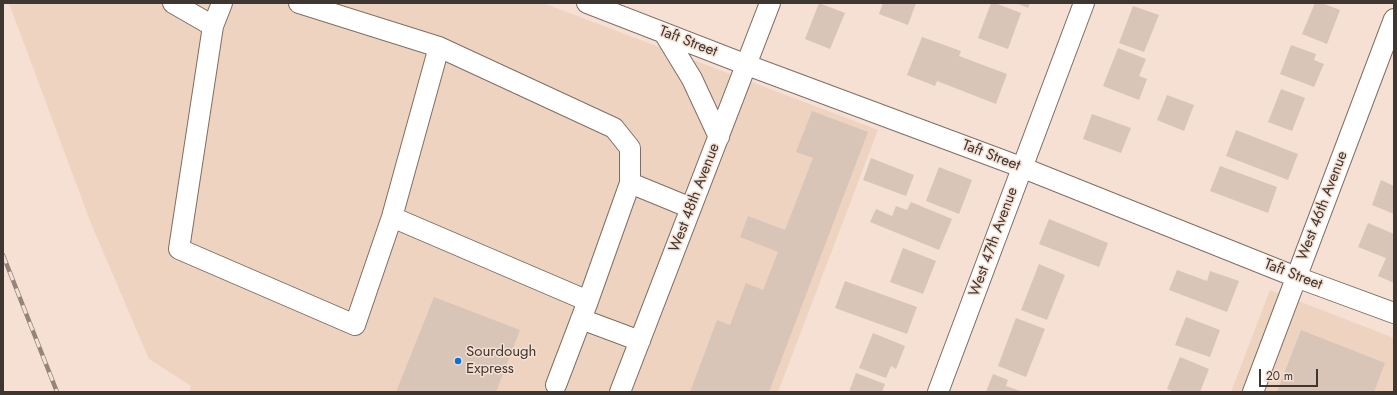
<!DOCTYPE html>
<html>
<head>
<meta charset="utf-8">
<style>
  body { margin:0 }
  #map { position:relative; width:1397px; height:395px; overflow:hidden; background:#f5e0d3; font-family:Jost,sans-serif }
  canvas { display:block }
  .frame { position:absolute; inset:0; border:4px solid #3e3631; pointer-events:none }
  .scale { position:absolute; left:1259px; top:369px; width:59px; height:18px; box-sizing:border-box; border:2px solid #3e3631; border-top:0; padding-left:5px; font-size:12px; line-height:14px; white-space:nowrap; color:#3e3631; -webkit-text-stroke:3px #f5e0d3; paint-order:stroke }
</style>
</head>
<body>
<div id="map">
<canvas width="1397" height="395"></canvas>
<div class="frame"></div>
<div class="scale">20 m</div>
</div>
<script>
const ctx = document.querySelector('canvas').getContext('2d');
ctx.lineJoin = 'round';
function fillPath(path, color) {
  ctx.fillStyle = color;
  ctx.fill(path, 'evenodd');
}
function poly(rows) {
  const path = new Path2D();
  for (const r of rows) {
    path.moveTo(r[0], r[1]);
    for (let i = 2; i < r.length; i += 2) path.lineTo(r[i], r[i + 1]);
  }
  return path;
}
function stroke(path, color, width, dash) {
  ctx.strokeStyle = color;
  ctx.lineWidth = width;
  ctx.lineCap = dash ? 'butt' : 'round';
  ctx.setLineDash(dash || []);
  ctx.stroke(path);
}
function write(font, color, halo, rows, align = 'center') {
  ctx.font = font + ' Jost,sans-serif';
  ctx.lineWidth = 3;
  ctx.setLineDash([]);
  ctx.textBaseline = 'middle';
  ctx.strokeStyle = halo;
  ctx.fillStyle = color;
  for (const [text, x, y, turn = 0] of rows) {
    ctx.save();
    ctx.translate(x, y);
    ctx.rotate((+turn || 0) * Math.PI / 180);
    ctx.textAlign = isNaN(turn) ? turn : align;
    if (halo) ctx.strokeText(text, 0, 0);
    ctx.fillText(text, 0, 0);
    ctx.restore();
  }
}
const built = poly([
  [9,3,543,3,878,130,778,392,190,392,191,386,149,359,90,221],
  [1270,290,1394,338,1394,392,1231,392]
]);
const building = poly([
  [819,3,845,13,830,49,805,39],
  [883,3,916,3,908,25,879,14],
  [991,3,995,3,1021,13,1008,49,978,38],
  [1016,3,1030,3,1028,8],
  [1315,3,1322,3,1340,10,1327,44,1302,34],
  [1133,6,1159,15,1144,52,1119,43],
  [922,37,961,51,959,56,1007,74,996,104,937,81,935,86,907,75],
  [1291,45,1316,54,1314,60,1324,64,1314,87,1280,74],
  [1118,48,1146,59,1139,76,1147,79,1139,100,1103,86],
  [1281,89,1305,98,1292,131,1268,122],
  [1167,95,1194,105,1184,131,1157,120],
  [812,111,868,132,769,392,690,392,717,320,730,325,746,283,763,290,778,252,740,237,748,216,785,230,813,158,796,152],
  [1092,114,1131,128,1121,153,1083,139],
  [1236,130,1298,154,1288,180,1226,156],
  [871,158,914,175,906,196,863,180],
  [1220,166,1277,187,1268,213,1210,191],
  [939,167,972,180,959,214,926,201],
  [1381,180,1394,186,1394,214,1372,205],
  [911,202,952,219,939,250,870,222,876,209,892,216,896,206,907,210],
  [1049,219,1108,243,1099,267,1039,244],
  [1368,223,1394,234,1394,283,1378,276,1386,258,1358,247],
  [903,248,936,261,923,294,890,282],
  [1039,264,1065,275,1047,320,1021,310],
  [1177,270,1207,281,1210,271,1239,281,1227,312,1169,290],
  [845,281,917,307,907,334,835,308],
  [434,297,520,330,496,392,396,392],
  [1186,317,1220,330,1210,357,1175,345],
  [1016,318,1045,329,1026,377,998,366],
  [1301,330,1385,363,1374,392,1277,392],
  [873,333,905,346,896,369,891,366,886,378,859,368],
  [1180,357,1209,369,1200,392,1174,392,1167,389],
  [856,373,885,384,882,392,849,392],
  [993,374,1008,380,1006,386,1023,392,986,392]
]);
const minor = poly([
  [173,3,213,26],
  [222,3,213,26,179,249,355,325,392,217,439,47],
  [299,3,439,47,614,128,630,148,630,183,691,208],
  [587,3,747,65,1021,167,1296,277,1394,313],
  [664,33,692,79,719,137],
  [392,217,588,301,630,183],
  [581,319,640,341],
  [556,385,588,301],
  [620,392,770,3],
  [938,392,1084,3],
  [1253,392,1394,19]
]);
const rail = poly([
  [3,255,57,392]
]);
const markers = [
  [458,361,4,"#0075dc"]
];
const streetNames = [
  ["Taft Street",688,42,21],
  ["Taft Street",991,156,21],
  ["West 48th Avenue",695,198,-69],
  ["West 46th Avenue",1323,206,-69],
  ["West 47th Avenue",994,242,-70],
  ["Taft Street",1293,275,21]
];
const poiNames = [
  ["Sourdough",466,352],
  ["Express",466,369]
];
fillPath(built, '#eed3c1');
fillPath(building, '#d9c5b8');
stroke(minor, '#806e62', 22);
stroke(minor, '#fff', 20);
stroke(rail, '#93857c', 4.5);
stroke(rail, '#f5e0d3', 3, [9]);
for (const [x, y, r, color] of markers) {
  const dot = new Path2D();
  dot.arc(x, y, r, 0, 2 * Math.PI);
  ctx.fillStyle = color;
  ctx.fill(dot);
  stroke(dot, '#f5e0d3', 1.5);
}
write('15px', '#3e3631', '#f5e0d3', streetNames);
write('15px', '#3e3631', '#f5e0d3', poiNames, 'left');
</script>
</body>
</html>
